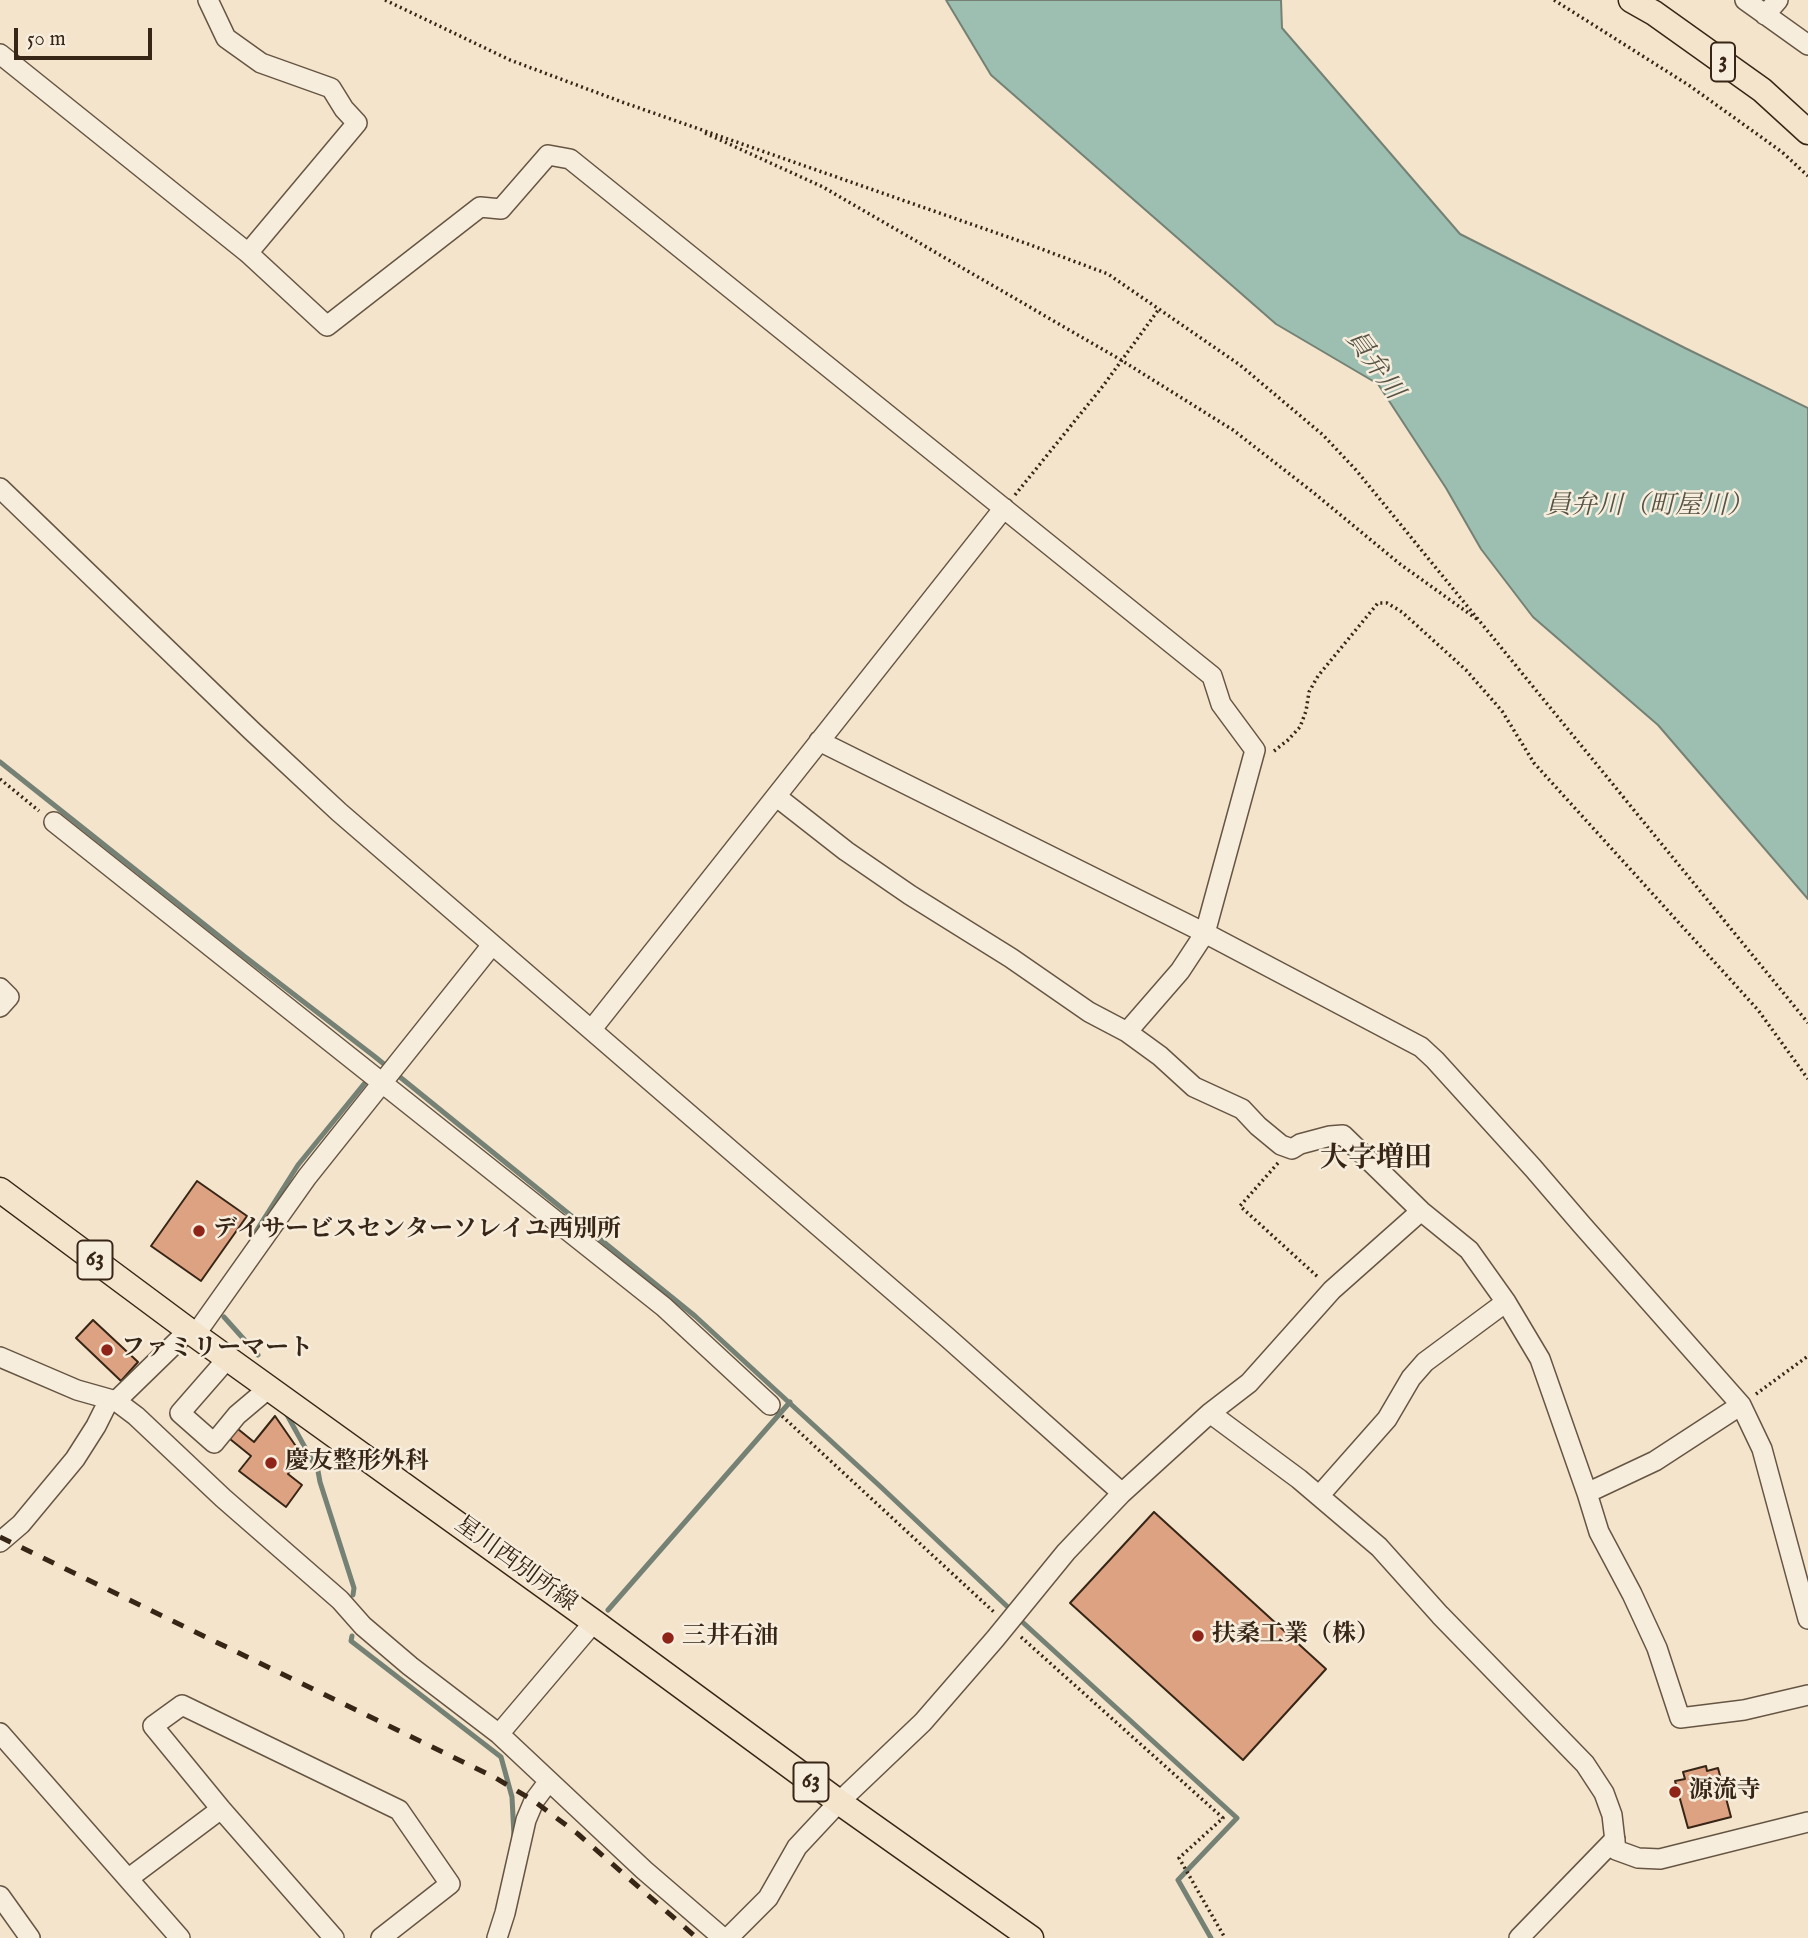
<!DOCTYPE html>
<html>
<head>
<meta charset="utf-8">
<style>
  body { margin:0 }
  #map { position:relative; width:1808px; height:1938px; overflow:hidden; background:#f3e4cb; font-family:"IM FELL English",serif }
  canvas { display:block }
  .scale { position:absolute; left:14px; top:28px; width:138px; height:32px; box-sizing:border-box; border:4px solid #372516; border-top:0; padding-left:9px; font-size:21px; line-height:24px; white-space:nowrap; color:#372516; -webkit-text-stroke:5px #f7eddd; paint-order:stroke }
</style>
</head>
<body>
<div id="map">
<canvas width="1808" height="1938"></canvas>
<div class="scale">50 m</div>
</div>
<script>
const ctx = document.querySelector('canvas').getContext('2d');
ctx.lineJoin = 'round';
function fillPath(path, color) {
  ctx.fillStyle = color;
  ctx.fill(path, 'evenodd');
}
function poly(rows) {
  const path = new Path2D();
  for (const r of rows) {
    path.moveTo(r[0], r[1]);
    for (let i = 2; i < r.length; i += 2) path.lineTo(r[i], r[i + 1]);
  }
  return path;
}
function stroke(path, color, width, dash) {
  ctx.strokeStyle = color;
  ctx.lineWidth = width;
  ctx.lineCap = dash ? 'butt' : 'round';
  ctx.setLineDash(dash || []);
  ctx.stroke(path);
}
function write(font, color, halo, rows, align = 'center') {
  ctx.font = font + ' "IM FELL English","Noto Serif JP",serif';
  ctx.lineWidth = 5;
  ctx.setLineDash([]);
  ctx.textBaseline = 'middle';
  ctx.strokeStyle = halo;
  ctx.fillStyle = color;
  for (const [text, x, y, turn = 0] of rows) {
    ctx.save();
    ctx.translate(x, y);
    ctx.rotate((+turn || 0) * Math.PI / 180);
    ctx.textAlign = isNaN(turn) ? turn : align;
    if (halo) ctx.strokeText(text, 0, 0);
    ctx.fillText(text, 0, 0);
    ctx.restore();
  }
}
const water = poly([
  [946,0,1281,0,1282,28,1460,234,1685,348,1808,408,1808,899,1658,725,1533,617,1481,549,1446,488,1378,384,1276,324,991,75,946,0]
]);
const stream = poly([
  [0,762,244,956,374,1056,695,1316,882,1488,1012,1611],
  [255,1233,298,1165,364,1084],
  [224,1317,258,1355],
  [286,1413,318,1471,320,1482,354,1588,353,1595],
  [608,1610,790,1402],
  [1018,1618,1237,1818,1178,1880,1211,1938],
  [352,1636,351,1641,501,1757,512,1797,514,1836]
]);
const building = poly([
  [197,1181,247,1216,201,1281,151,1246,197,1181],
  [93,1320,138,1362,121,1381,76,1338,93,1320],
  [275,1416,302,1455,288,1474,302,1485,286,1507,239,1471,251,1456,225,1435,233,1425,254,1442,275,1416],
  [1154,1512,1326,1669,1243,1760,1070,1603,1154,1512],
  [1706,1766,1707,1771,1718,1768,1731,1817,1688,1828,1675,1781,1685,1779,1683,1772,1706,1766]
]);
const path = poly([
  [385,0,510,60,622,102,1028,244,1108,274,1240,365,1323,435,1356,470,1808,1023],
  [1554,0,1690,86,1782,152,1808,176],
  [705,133,823,187,1121,360,1233,430,1314,493,1400,564,1478,620],
  [1015,495,1103,386,1159,309],
  [1274,751,1288,740,1300,727,1306,711,1309,692,1318,676,1378,603,1387,603,1402,612,1466,670,1502,711,1534,763,1758,1010,1808,1079],
  [0,779,39,811],
  [1278,1163,1240,1206,1319,1278],
  [1756,1394,1808,1356],
  [782,1416,995,1613],
  [1021,1637,1223,1818,1179,1858,1225,1938]
]);
const minor = poly([
  [208,0,226,38,261,63,331,88,344,109,357,123,248,253],
  [1745,0,1808,45],
  [1765,15,1778,0],
  [0,54,248,253,327,326,480,207,501,209,548,155,570,159,1212,676,1221,704,1255,750,1205,933,1180,971,1127,1032],
  [0,488,252,731,339,812,948,1338,1122,1493],
  [819,741,1205,933,1421,1047,1435,1060,1533,1168,1582,1225,1741,1405,1762,1449,1808,1619],
  [777,797,846,851,910,895,1011,958,1089,1012,1127,1032,1160,1056,1194,1087,1242,1109,1258,1126,1281,1145,1292,1149,1300,1144,1330,1136,1343,1135,1421,1211,1469,1250,1506,1302,1540,1359,1587,1493,1599,1532,1632,1594,1657,1648,1680,1718,1744,1710,1808,1695],
  [54,822,664,1307,770,1405],
  [0,988,9,997,0,1007],
  [592,1029,1004,508],
  [195,1335,307,1177,492,945],
  [0,1357,77,1390,116,1401,136,1416,223,1498,340,1600,363,1626,410,1666,499,1734,644,1870,723,1938],
  [228,1358,180,1413,214,1443,237,1415,269,1388],
  [116,1401,189,1330],
  [1210,1413,1299,1479,1379,1547,1440,1615,1585,1764,1604,1793,1612,1815,1616,1850,1638,1858,1660,1859,1808,1822],
  [1587,1493,1655,1461,1741,1405],
  [1319,1496,1387,1419,1411,1378,1425,1362,1506,1302],
  [0,1542,21,1524,75,1459,96,1426,109,1400],
  [0,1733,180,1938],
  [499,1734,594,1622],
  [129,1878,221,1809],
  [0,1896,30,1938],
  [334,1938,221,1809,153,1726,182,1705,399,1810,450,1884,381,1938],
  [497,1938,505,1913,526,1820,534,1801,549,1781],
  [728,1938,768,1898,797,1847,839,1802,923,1722,995,1639,1066,1552,1122,1493,1210,1413,1249,1383,1332,1290,1421,1211],
  [1519,1938,1615,1839]
]);
const major = poly([
  [1631,0,1654,13,1762,90,1808,132],
  [0,1190,195,1335,594,1622,839,1802,1031,1938]
]);
const rail = poly([
  [0,1537,494,1777,534,1801,578,1834,697,1938]
]);
const markers = [
  [199,1231,7,"#8f2418"],
  [107,1350,7,"#8f2418"],
  [271,1463,7,"#8f2418"],
  [1198,1636,7,"#8f2418"],
  [668,1638,7,"#8f2418"],
  [1675,1792,7,"#8f2418"]
];
const shields = [
  [1723,62,24],
  [95,1260,35],
  [811,1782,35]
];
const shieldNames = [
  ["3",1723,62],
  ["63",95,1260],
  ["63",811,1782]
];
const poiNames = [
  ["デイサービスセンターソレイユ西別所",213,1231],
  ["ファミリーマート",121,1350],
  ["慶友整形外科",285,1463],
  ["扶桑工業（株）",1212,1636],
  ["三井石油",682,1638],
  ["源流寺",1689,1792]
];
const streetNames = [
  ["星川西別所線",515,1565,36]
];
const waterNames = [
  ["員弁川",1373,366,54],
  ["員弁川（町屋川）",1649,508]
];
const quarterNames = [
  ["大字増田",1376,1160]
];
fillPath(water, '#9cbfb2');
stroke(water, '#748174', 2);
stroke(stream, '#748174', 5);
fillPath(building, '#dda282');
stroke(building, '#372516', 2);
stroke(minor, '#665543', 22);
stroke(major, '#372516', 27);
stroke(path, '#372516', 3.5, [2, 3.5]);
stroke(minor, '#f7eddd', 19);
stroke(major, '#f3e4cb', 24);
stroke(rail, '#372516', 5, [12, 12]);
for (const [x, y, r, color] of markers) {
  const dot = new Path2D();
  dot.arc(x, y, r, 0, 2 * Math.PI);
  ctx.fillStyle = color;
  ctx.fill(dot);
  stroke(dot, '#f7eddd', 2.5);
}
for (const [x, y, w] of shields) {
  const box = new Path2D();
  box.roundRect(x - w / 2, y - 19.5, w, 39, 5);
  ctx.fillStyle = '#f7eddd';
  ctx.fill(box);
  stroke(box, '#372516', 2);
}
write('bold 23px', '#372516', null, shieldNames);
write('bold 24px', '#372516', '#f7eddd', poiNames, 'left');
write('24px', '#372516', '#f7eddd', streetNames);
write('italic 26px', '#555345', '#f7eddd', waterNames);
write('bold 28px', '#372516', '#f7eddd', quarterNames);
</script>
</body>
</html>
